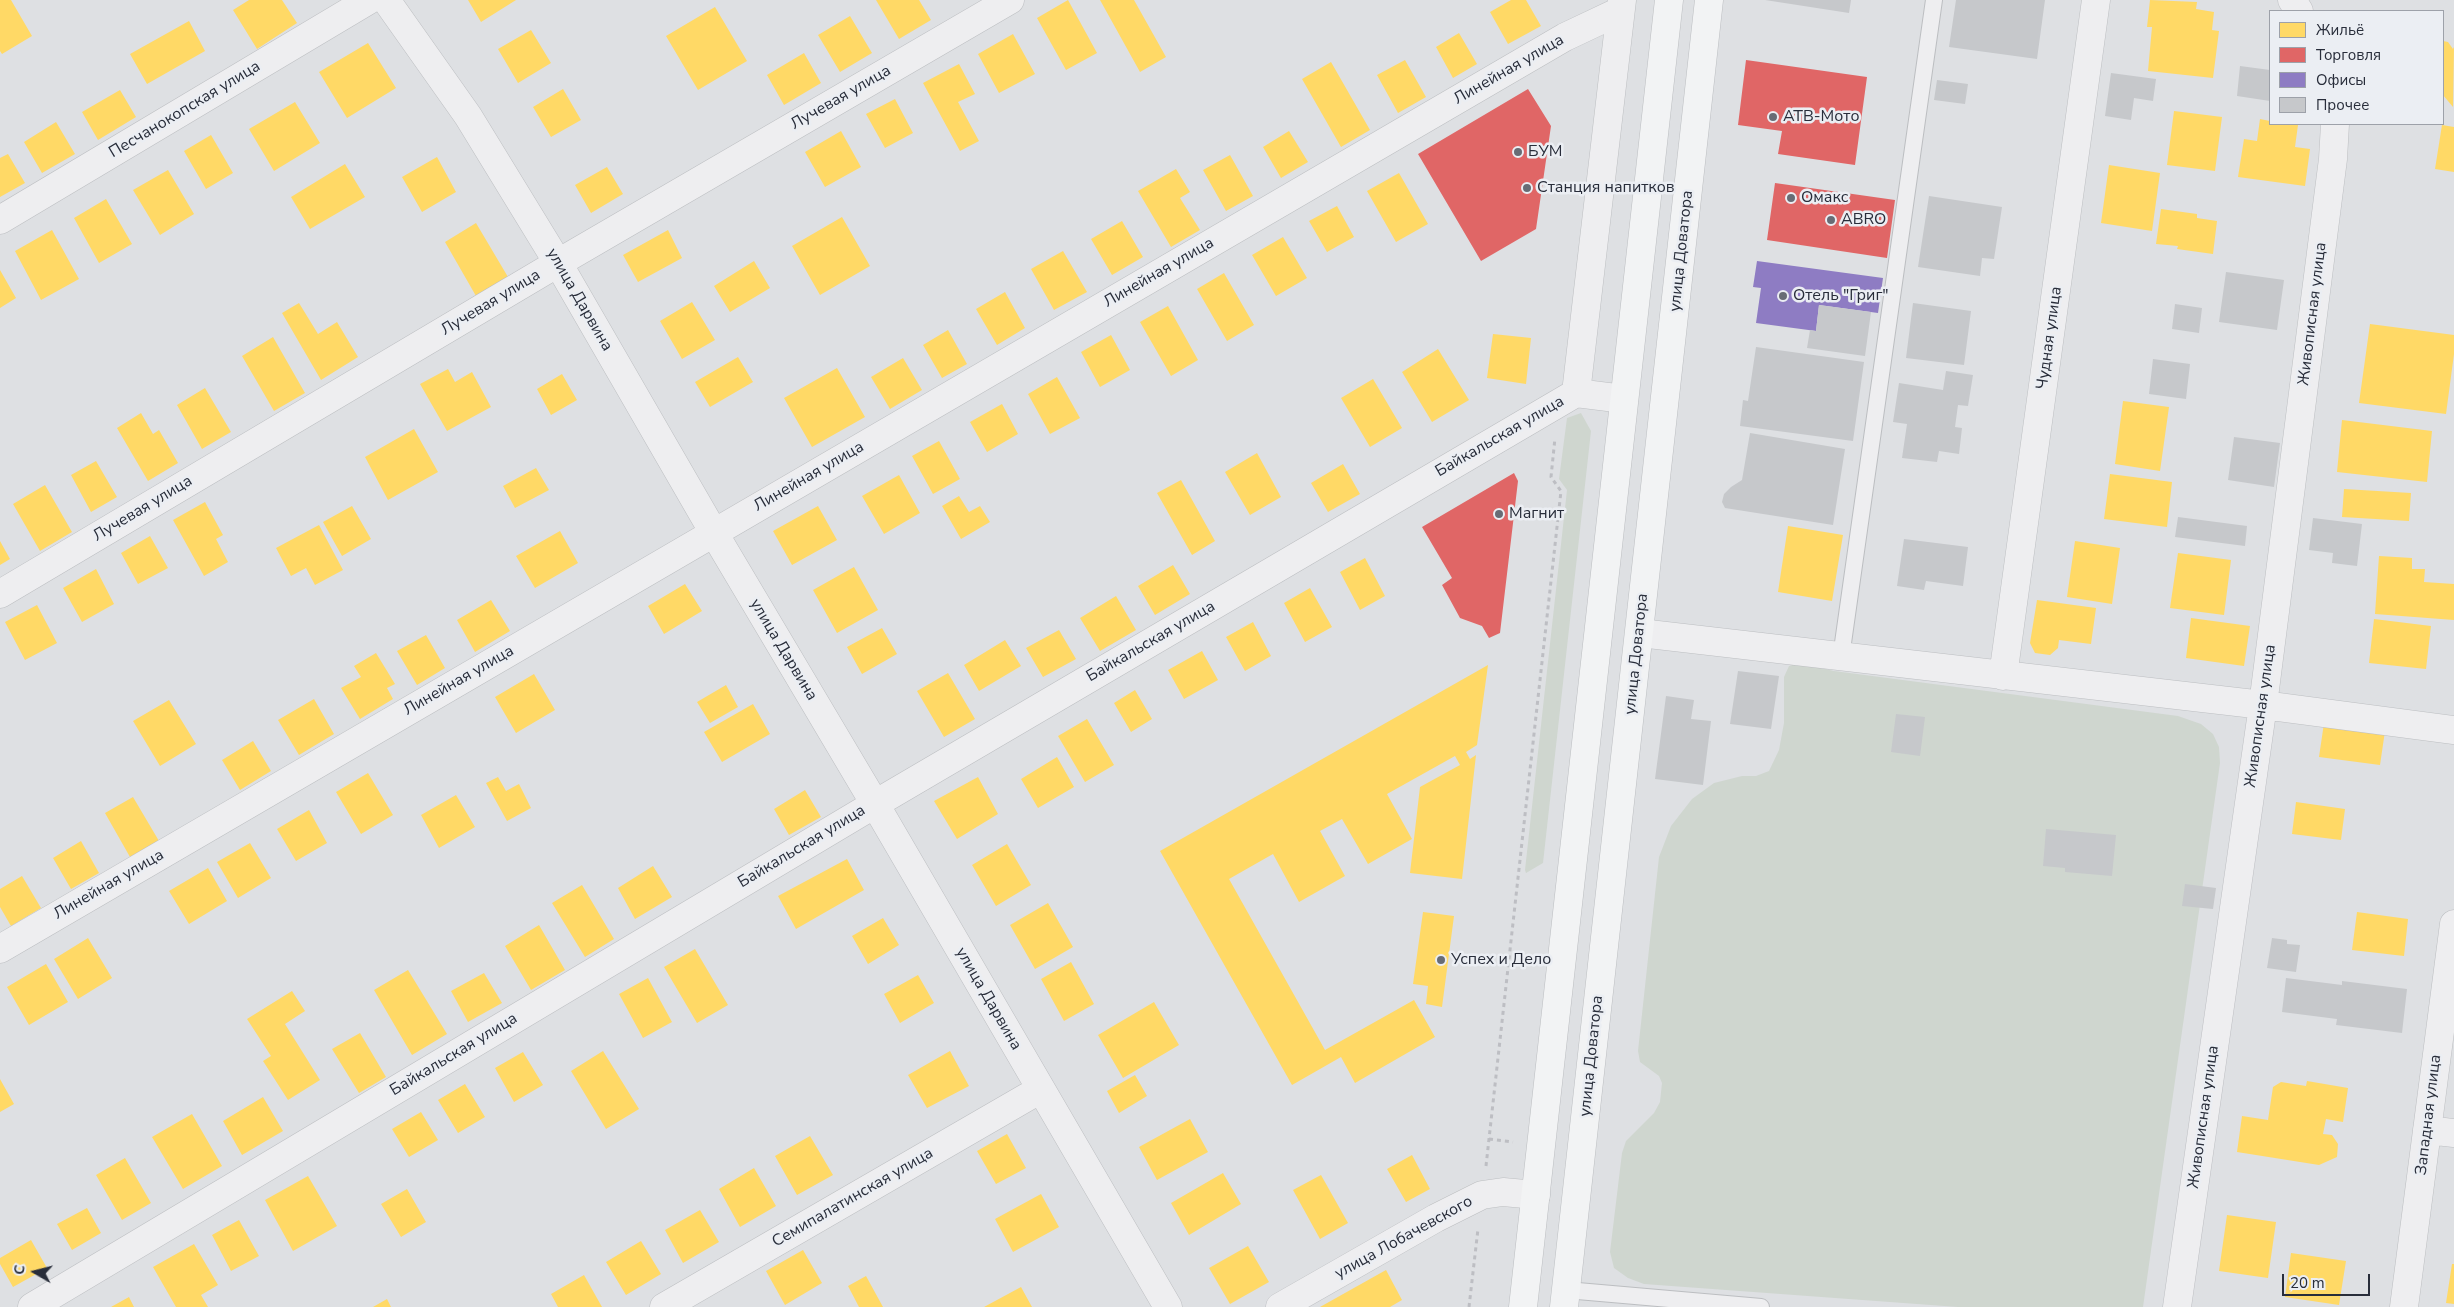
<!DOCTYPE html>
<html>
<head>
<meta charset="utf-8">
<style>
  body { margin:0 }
  #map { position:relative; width:2454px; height:1307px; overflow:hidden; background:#dee0e3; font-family:"Nunito Sans",sans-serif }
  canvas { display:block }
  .legend { position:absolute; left:2269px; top:10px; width:175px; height:115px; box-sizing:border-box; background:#ebeef3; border:1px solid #9da1a9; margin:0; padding:6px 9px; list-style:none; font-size:15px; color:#282d3a }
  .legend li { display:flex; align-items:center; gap:10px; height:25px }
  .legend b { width:25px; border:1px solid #9da1a9 }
  .north { position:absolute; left:10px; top:1247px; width:50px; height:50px; -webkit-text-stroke:4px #ebeef3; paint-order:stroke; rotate:278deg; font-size:14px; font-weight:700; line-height:20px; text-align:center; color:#282d3a }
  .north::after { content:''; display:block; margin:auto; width:18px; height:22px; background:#282d3a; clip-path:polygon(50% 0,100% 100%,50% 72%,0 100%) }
  .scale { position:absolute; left:2282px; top:1274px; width:88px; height:22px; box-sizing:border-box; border:2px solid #282d3a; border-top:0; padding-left:6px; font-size:15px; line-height:18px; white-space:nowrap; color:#282d3a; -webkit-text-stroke:4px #ebeef3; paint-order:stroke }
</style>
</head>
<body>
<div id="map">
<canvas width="2454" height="1307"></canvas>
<ul class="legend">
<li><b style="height:14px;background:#ffd966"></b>Жильё</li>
<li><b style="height:14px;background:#e06666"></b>Торговля</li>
<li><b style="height:14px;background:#8e7cc3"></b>Офисы</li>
<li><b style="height:14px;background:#c6c8cb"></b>Прочее</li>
</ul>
<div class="north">С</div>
<div class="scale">20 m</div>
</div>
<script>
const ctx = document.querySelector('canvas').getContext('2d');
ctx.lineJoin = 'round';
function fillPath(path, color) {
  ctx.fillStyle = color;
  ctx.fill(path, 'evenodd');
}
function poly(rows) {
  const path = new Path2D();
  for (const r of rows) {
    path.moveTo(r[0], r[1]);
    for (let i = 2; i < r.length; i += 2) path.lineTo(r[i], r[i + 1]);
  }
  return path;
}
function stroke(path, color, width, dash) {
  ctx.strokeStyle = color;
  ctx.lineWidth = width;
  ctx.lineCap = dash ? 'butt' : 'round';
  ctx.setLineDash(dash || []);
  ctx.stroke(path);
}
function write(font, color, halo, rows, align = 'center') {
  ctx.font = font + ' "Nunito Sans",sans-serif';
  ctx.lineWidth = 5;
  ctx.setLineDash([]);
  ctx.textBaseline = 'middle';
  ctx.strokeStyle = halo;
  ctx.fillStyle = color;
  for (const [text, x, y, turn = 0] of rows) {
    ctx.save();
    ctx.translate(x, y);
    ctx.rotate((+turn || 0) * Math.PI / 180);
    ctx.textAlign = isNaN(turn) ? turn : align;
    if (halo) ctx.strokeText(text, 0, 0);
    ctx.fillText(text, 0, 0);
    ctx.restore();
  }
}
const green = poly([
  [1581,413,1591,431,1543,863,1526,873,1525,870,1567,490,1559,479,1567,418],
  [1799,663,1834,671,2178,716,2201,724,2213,734,2219,747,2220,763,2143,1307,1958,1307,1644,1284,1628,1278,1614,1268,1610,1252,1622,1153,1626,1141,1654,1113,1660,1102,1662,1083,1659,1076,1640,1062,1638,1051,1659,857,1671,826,1692,799,1714,783,1742,776,1756,776,1769,771,1779,750,1784,723,1784,677,1789,666]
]);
const homes = poly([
  [0,0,11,0,32,36,2,54,0,51],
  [249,0,282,0,297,23,257,49,233,10],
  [468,0,516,0,481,22],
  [876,0,919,0,931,20,899,39],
  [1068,0,1097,53,1066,70,1037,18],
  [1100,0,1134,0,1166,57,1140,72],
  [1511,0,1526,0,1541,26,1508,44,1490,12],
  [2150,0,2197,2,2196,9,2214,12,2212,30,2219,31,2213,78,2148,71,2152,27,2147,27],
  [715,7,747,61,698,90,666,36],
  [850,16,872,53,840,72,818,35],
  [189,21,205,51,147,84,130,54],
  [531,30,551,63,518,83,498,49],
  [1459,33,1477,64,1453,78,1436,47],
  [1013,34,1035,74,999,93,978,54],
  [2443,41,2448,42,2453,49,2454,47,2453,107,2443,95],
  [368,43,396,88,347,118,319,72],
  [804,53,821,83,784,105,767,75],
  [1405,60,1426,97,1398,113,1377,75],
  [1331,62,1370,130,1341,147,1302,79],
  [959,64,975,94,958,102,979,141,960,151,923,83],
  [563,89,581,120,551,137,533,107],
  [120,90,136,117,98,140,82,112],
  [895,99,913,133,885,148,866,114],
  [295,102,320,143,274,171,249,129],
  [2174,111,2222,117,2215,171,2167,165],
  [2260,119,2270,121,2270,124,2298,125,2295,147,2310,149,2305,186,2238,177,2244,139,2257,141],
  [56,122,75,154,42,173,24,142],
  [2442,125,2454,127,2454,172,2435,169],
  [841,131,861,167,825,187,805,152],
  [1289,131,1308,162,1281,178,1263,147],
  [211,135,233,173,206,189,184,151],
  [8,154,25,183,0,197,0,158],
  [1230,155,1253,196,1226,211,1203,170],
  [437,157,456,192,422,212,402,177],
  [345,164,365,197,310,229,291,197],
  [2109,165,2160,173,2152,231,2101,223],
  [607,167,623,194,591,213,575,185],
  [1176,169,1190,192,1180,198,1200,230,1171,247,1138,191],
  [168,170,194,214,160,235,133,190],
  [1399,173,1428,224,1396,242,1367,191],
  [106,199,132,244,99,263,74,218],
  [1337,206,1354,237,1327,252,1309,221],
  [2161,209,2197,214,2197,218,2217,221,2213,254,2177,249,2178,246,2156,244],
  [842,217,870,266,820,295,792,246],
  [1122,221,1143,257,1112,275,1091,239],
  [476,223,508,277,476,296,445,242],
  [52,230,79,279,41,300,15,251],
  [668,230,682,258,638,282,623,255],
  [1283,237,1307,278,1276,296,1252,255],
  [1063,251,1087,292,1054,310,1031,269],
  [754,261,770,288,730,312,714,286],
  [0,270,16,298,0,308],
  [1224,273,1254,325,1227,341,1197,289],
  [1005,292,1025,328,997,345,976,309],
  [692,302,715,340,682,359,660,321],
  [299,303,318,334,337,322,358,357,321,380,282,313],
  [1168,306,1198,360,1171,376,1140,322],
  [2370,324,2454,335,2454,354,2446,414,2359,403],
  [948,330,967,364,942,378,923,345],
  [1493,334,1531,338,1526,384,1487,378],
  [1111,335,1130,370,1100,387,1081,352],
  [273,337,305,393,274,411,242,356],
  [1438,349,1469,400,1432,422,1402,372],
  [738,357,753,382,710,407,695,382],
  [903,358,922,390,890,409,871,377],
  [837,368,865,417,812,447,784,398],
  [448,369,455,382,472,372,491,407,447,431,420,384],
  [562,374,577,400,551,415,537,389],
  [1057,377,1080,418,1050,434,1028,394],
  [1373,379,1402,428,1370,447,1341,398],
  [205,388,231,432,202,449,177,405],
  [2123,401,2169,407,2160,471,2115,464],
  [1002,404,1018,434,987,452,970,422],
  [141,413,153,434,159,430,178,463,148,481,117,428],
  [2342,420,2432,431,2427,482,2337,472],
  [414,429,438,472,388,500,365,457],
  [939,441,960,479,933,494,912,456],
  [1257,453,1281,497,1250,515,1225,472],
  [96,461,117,497,91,512,71,475],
  [1343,464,1360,494,1328,512,1311,483],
  [536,468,549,490,515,508,503,486],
  [2110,474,2172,482,2167,527,2104,519],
  [899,475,920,513,884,534,862,496],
  [1181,480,1215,541,1192,555,1157,493],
  [45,485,72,532,40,551,13,504],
  [2344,489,2411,493,2409,521,2342,517],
  [959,496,969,512,980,506,990,522,961,539,942,506],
  [205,502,223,535,216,539,228,562,204,576,173,520],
  [352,506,371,539,342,556,323,522],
  [818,506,837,540,792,565,773,531],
  [319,525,343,570,315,585,306,568,291,576,276,548],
  [1788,526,1843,535,1832,601,1778,592],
  [560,531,578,563,535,588,516,556],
  [150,536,168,568,138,584,121,553],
  [0,541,10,559,0,565],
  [2075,541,2120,548,2112,604,2067,597],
  [2178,553,2231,560,2224,615,2170,608],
  [2379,556,2412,558,2412,569,2425,569,2424,582,2454,584,2454,620,2375,614],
  [1365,558,1385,596,1360,610,1340,572],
  [1173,565,1190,594,1155,615,1138,586],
  [854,567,878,610,837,633,813,590],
  [96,569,114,604,82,622,63,588],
  [685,584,702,611,664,634,648,606],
  [1310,588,1332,627,1305,642,1284,603],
  [1116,596,1136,630,1100,651,1080,618],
  [491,600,510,631,475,652,457,620],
  [2037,600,2096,608,2091,644,2059,640,2058,648,2050,655,2035,653,2030,643],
  [37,605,57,643,25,660,5,622],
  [2191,618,2250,626,2244,666,2186,658],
  [2374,619,2431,626,2426,669,2369,663],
  [1253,622,1271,656,1245,671,1226,637],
  [882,628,897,654,862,674,847,647],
  [1059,630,1076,659,1043,677,1026,648],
  [426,635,445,668,417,685,397,651],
  [1005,640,1021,666,979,691,964,665],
  [1202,651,1218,680,1184,699,1168,670],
  [376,653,395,684,387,688,393,699,360,719,341,688,361,677,354,666],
  [1488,665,1477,745,1466,752,1470,759,1476,755,1462,879,1410,873,1420,787,1460,765,1455,756,1387,794,1412,839,1368,864,1342,819,1320,831,1345,876,1299,902,1273,854,1229,879,1325,1050,1414,1000,1435,1037,1355,1083,1341,1057,1292,1085,1160,851],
  [948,673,975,719,944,737,917,691],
  [534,674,555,710,516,733,495,697],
  [726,685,738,707,710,723,697,702],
  [1135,690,1152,719,1131,732,1114,703],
  [314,699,334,734,299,755,278,720],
  [169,700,196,744,160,766,133,721],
  [753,704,770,734,722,762,704,732],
  [1087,719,1114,765,1085,782,1058,736],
  [2324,723,2385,731,2380,765,2319,757],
  [253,741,271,771,240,790,222,760],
  [1057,757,1074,787,1038,808,1021,779],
  [368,773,393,815,361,834,336,792],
  [498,777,506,791,519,784,531,808,507,821,486,783],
  [978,777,998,814,957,839,934,801],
  [805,790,821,817,789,835,774,809],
  [456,795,475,827,439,848,421,815],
  [133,797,159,841,130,857,105,813],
  [2296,802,2345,809,2341,840,2292,834],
  [309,810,327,843,296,861,277,829],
  [81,841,99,873,71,889,53,858],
  [250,843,271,878,238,898,217,862],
  [1007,844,1031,885,996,906,972,865],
  [847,859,864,890,796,929,778,896],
  [653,866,672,897,635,919,618,888],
  [208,868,227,901,189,924,169,891],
  [22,876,41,908,11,926,0,907,0,889],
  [582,885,614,939,585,957,552,903],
  [1048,903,1073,947,1035,969,1010,925],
  [1423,912,1454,916,1442,1007,1426,1004,1428,986,1413,984],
  [2357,912,2408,919,2404,956,2352,950],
  [883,918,899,945,868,964,852,936],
  [539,925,565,970,531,990,505,946],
  [88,938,112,978,78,999,54,959],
  [695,949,728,1005,697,1023,664,967],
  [1071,962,1094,1004,1064,1021,1041,979],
  [46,964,68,1002,29,1025,7,987],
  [408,970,447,1034,412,1055,374,990],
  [484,973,502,1003,468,1022,451,991],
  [918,975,934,1003,900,1023,884,994],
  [648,978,672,1022,643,1038,619,994],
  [292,991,305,1011,285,1024,320,1080,288,1100,263,1061,271,1056,247,1019],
  [1154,1002,1179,1045,1123,1078,1098,1035],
  [360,1033,386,1077,359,1093,332,1049],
  [603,1051,639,1109,606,1129,571,1071],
  [950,1051,969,1086,927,1108,908,1075],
  [523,1052,543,1085,514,1102,495,1068],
  [1135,1075,1147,1096,1119,1113,1107,1091],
  [0,1079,14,1104,0,1112],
  [2307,1081,2348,1088,2343,1122,2326,1119,2323,1134,2332,1135,2338,1144,2337,1157,2319,1165,2237,1152,2242,1116,2268,1120,2273,1087,2281,1082,2306,1086],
  [465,1084,485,1117,458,1133,438,1100],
  [263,1097,283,1131,242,1155,223,1121],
  [421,1112,438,1140,409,1157,392,1129],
  [192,1114,222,1166,183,1189,152,1137],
  [1190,1119,1208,1152,1157,1180,1139,1147],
  [1007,1134,1026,1168,996,1184,977,1151],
  [810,1136,833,1175,797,1195,775,1156],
  [1412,1155,1430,1189,1406,1202,1387,1169],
  [125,1158,151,1203,122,1220,96,1175],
  [754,1168,776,1206,740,1227,719,1189],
  [1223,1173,1241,1204,1189,1235,1171,1203],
  [1321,1175,1348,1223,1320,1239,1293,1190],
  [308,1176,337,1226,293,1251,265,1200],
  [407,1189,426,1222,401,1237,381,1204],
  [1041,1194,1059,1227,1013,1252,995,1219],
  [87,1208,101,1233,72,1250,57,1224],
  [700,1210,719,1242,683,1263,665,1230],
  [2227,1215,2276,1222,2268,1278,2219,1271],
  [239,1220,259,1256,231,1271,212,1235],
  [31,1240,47,1268,13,1287,0,1264,0,1258],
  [641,1241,661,1274,626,1295,606,1262],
  [194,1244,218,1285,201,1295,208,1307,176,1307,153,1267],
  [1248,1246,1269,1282,1230,1304,1209,1268],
  [803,1250,822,1283,785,1305,766,1271],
  [2291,1253,2346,1261,2339,1305,2285,1297],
  [2452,1264,2454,1264,2454,1304,2446,1303],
  [1386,1270,1402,1300,1390,1307,1320,1307],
  [584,1275,602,1307,558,1307,551,1294],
  [866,1276,883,1307,859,1307,848,1286],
  [1021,1287,1032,1307,984,1307],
  [129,1297,134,1307,111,1307],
  [387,1299,391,1307,373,1307]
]);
const shops = poly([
  [1746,60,1867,77,1855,165,1778,154,1782,131,1738,125],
  [1528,89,1551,126,1536,229,1481,261,1418,154],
  [1775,183,1895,200,1887,258,1767,240],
  [1514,473,1518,481,1500,633,1489,638,1482,626,1460,618,1442,585,1452,578,1422,527]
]);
const offices = poly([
  [1757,261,1883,278,1878,313,1819,305,1816,331,1756,323,1761,288,1753,287]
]);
const building = poly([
  [1765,0,1851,0,1849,13],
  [1956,0,2045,0,2037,59,1949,47],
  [2240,66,2270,70,2270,101,2237,96],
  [2111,73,2156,79,2153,101,2134,98,2131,120,2105,116],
  [1937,80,1968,84,1965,104,1934,100],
  [1929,196,2002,207,1994,259,1982,258,1980,276,1918,267],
  [2226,272,2284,280,2277,330,2219,322],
  [1913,303,1971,311,1964,365,1906,358],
  [2175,304,2202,308,2199,333,2172,329],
  [1819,305,1871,312,1865,356,1807,348,1810,330,1816,331],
  [1756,347,1864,362,1853,441,1740,426,1743,400,1748,401],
  [2153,359,2190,364,2186,399,2149,394],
  [1946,371,1973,375,1968,406,1958,405,1955,427,1962,428,1959,454,1939,451,1937,462,1902,458,1907,424,1893,422,1899,383,1943,390],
  [1750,433,1845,449,1833,525,1725,508,1722,502,1724,494,1731,487,1742,480],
  [2234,437,2280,443,2274,487,2228,480],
  [2178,517,2247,526,2245,546,2175,537],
  [2313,518,2362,524,2357,566,2332,563,2333,553,2309,550],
  [1904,539,1968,547,1963,586,1926,581,1924,590,1897,586],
  [1738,671,1779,676,1771,729,1730,724],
  [1666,696,1694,700,1691,719,1711,721,1703,785,1655,779],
  [1896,714,1925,717,1920,756,1891,752],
  [2046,829,2116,835,2112,876,2065,872,2065,868,2043,866],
  [2185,884,2216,888,2213,909,2182,906],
  [2272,938,2287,940,2287,944,2300,945,2296,972,2267,968],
  [2286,978,2342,985,2342,981,2407,989,2402,1033,2336,1025,2337,1019,2282,1012]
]);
const path = poly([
  [1489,1139,1513,1142],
  [1486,1166,1561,491,1551,477,1555,438],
  [1469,1307,1478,1229]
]);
const lane = poly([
  [1841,657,1934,0],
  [1566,1290,1761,1307]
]);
const street = poly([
  [386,0,468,116,558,263,714,533,875,804,1168,1307],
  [1622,0,1576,393,1624,399],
  [2292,0,2299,11],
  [0,220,369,0],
  [0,594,558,263,1010,0],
  [1640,633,2263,705,2454,730],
  [2003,676,2096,0],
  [0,949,1565,37,1620,11],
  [2427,1130,2454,1133],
  [32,1307,875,804,1576,393],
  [664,1307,1041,1089],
  [1280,1307,1436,1218,1482,1195,1503,1192,1536,1195],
  [2177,1307,2263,705,2333,159,2335,124],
  [2404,1307,2454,924]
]);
const primary = poly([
  [1523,1307,1669,0],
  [1564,1307,1709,0]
]);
const markers = [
  [1773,117,5,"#686c75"],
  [1518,152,5,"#686c75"],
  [1527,188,5,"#686c75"],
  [1791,198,5,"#686c75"],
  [1831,220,5,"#686c75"],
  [1783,296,5,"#686c75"],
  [1499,514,5,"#686c75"],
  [1441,960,5,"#686c75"]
];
const streetNames = [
  ["Линейная улица",1509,70,-30],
  ["Лучевая улица",841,98,-30],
  ["Песчанокопская улица",185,110,-31],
  ["улица Доватора",1682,251,-84],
  ["Линейная улица",1159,273,-30],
  ["улица Дарвина",579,300,60],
  ["Лучевая улица",491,303,-31],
  ["Живописная улица",2313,314,-83],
  ["Чудная улица",2050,338,-82],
  ["Байкальская улица",1500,437,-30],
  ["Линейная улица",809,477,-30],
  ["Лучевая улица",143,509,-31],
  ["Байкальская улица",1151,642,-30],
  ["улица Дарвина",783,650,59],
  ["улица Доватора",1637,654,-84],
  ["Линейная улица",459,681,-30],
  ["Живописная улица",2261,716,-82],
  ["Байкальская улица",802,847,-31],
  ["Линейная улица",109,885,-30],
  ["улица Дарвина",988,999,60],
  ["Байкальская улица",454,1055,-31],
  ["улица Доватора",1592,1056,-84],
  ["Западная улица",2429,1115,-83],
  ["Живописная улица",2204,1117,-82],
  ["Семипалатинская улица",853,1198,-30],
  ["улица Лобачевского",1404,1238,-29]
];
const poiNames = [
  ["АТВ-Мото",1783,117],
  ["БУМ",1528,152],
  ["Станция напитков",1537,188],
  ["Омакс",1801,198],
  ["ABRO",1841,220],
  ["Отель \"Григ\"",1793,296],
  ["Магнит",1509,514],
  ["Успех и Дело",1451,960]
];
fillPath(green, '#cfd6cf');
fillPath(homes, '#ffd966');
fillPath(shops, '#e06666');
fillPath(offices, '#8e7cc3');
fillPath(building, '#c6c8cb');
stroke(lane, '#bcbec1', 18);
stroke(street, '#bcbec1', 29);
stroke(primary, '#bbbdc0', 29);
stroke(path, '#bdbec3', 3, [4, 4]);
stroke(lane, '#eeeef0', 16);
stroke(street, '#eeeef0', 28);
stroke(primary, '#f2f3f4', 28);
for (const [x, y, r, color] of markers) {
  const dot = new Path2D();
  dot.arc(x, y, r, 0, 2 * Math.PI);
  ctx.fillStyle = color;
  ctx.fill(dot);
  stroke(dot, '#ebeef3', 2);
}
write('16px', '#282d3a', '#ebeef3', streetNames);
write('16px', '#282d3a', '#ebeef3', poiNames, 'left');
</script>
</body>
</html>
